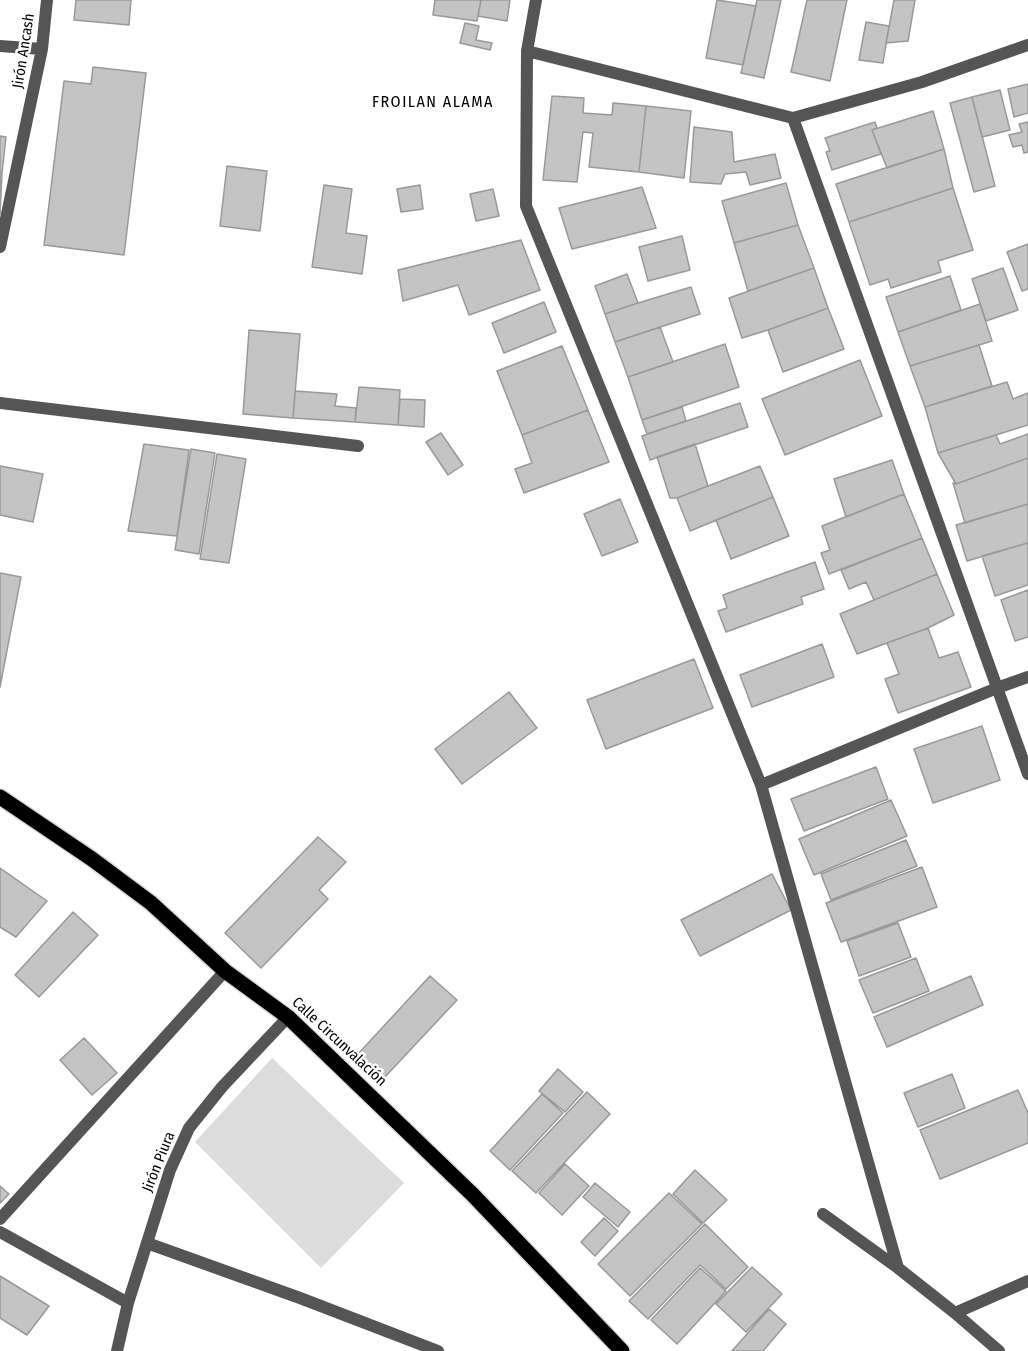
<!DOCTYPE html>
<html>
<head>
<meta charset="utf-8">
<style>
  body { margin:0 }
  canvas { display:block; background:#fff }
</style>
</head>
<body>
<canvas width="1028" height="1351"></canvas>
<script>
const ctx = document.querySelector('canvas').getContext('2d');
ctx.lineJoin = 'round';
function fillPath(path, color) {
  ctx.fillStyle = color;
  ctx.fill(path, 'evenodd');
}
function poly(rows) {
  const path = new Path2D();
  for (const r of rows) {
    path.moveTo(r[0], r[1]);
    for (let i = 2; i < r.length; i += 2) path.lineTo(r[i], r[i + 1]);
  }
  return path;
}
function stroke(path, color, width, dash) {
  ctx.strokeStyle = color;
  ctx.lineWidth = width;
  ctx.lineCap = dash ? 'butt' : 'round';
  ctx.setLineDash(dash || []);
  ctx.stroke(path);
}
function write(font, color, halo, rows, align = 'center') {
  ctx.font = font + ' "Fira Sans Condensed",sans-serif';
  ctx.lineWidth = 5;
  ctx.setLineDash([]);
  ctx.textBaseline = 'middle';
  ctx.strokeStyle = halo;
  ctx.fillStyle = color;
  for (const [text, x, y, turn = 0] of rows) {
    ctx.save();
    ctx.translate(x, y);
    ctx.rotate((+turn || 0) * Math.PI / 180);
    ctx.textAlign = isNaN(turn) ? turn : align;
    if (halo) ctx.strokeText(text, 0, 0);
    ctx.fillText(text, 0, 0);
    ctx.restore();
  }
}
const green = poly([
  [272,1058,404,1183,321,1268,195,1142]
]);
const building = poly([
  [76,0,131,0,129,25,74,20,76,0],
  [435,0,481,0,477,21,433,15,435,0],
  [481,0,510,0,507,21,478,16,481,0],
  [717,0,756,6,743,65,706,58,717,0],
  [757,0,781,0,764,78,741,73,757,0],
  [807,0,847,0,830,81,791,72,807,0],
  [894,0,915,0,908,41,886,43,894,0],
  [866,22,889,26,883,63,859,60,866,22],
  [465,23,479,26,476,40,492,43,490,50,460,43,465,23],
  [93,67,146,73,124,255,44,245,64,81,91,84,93,67],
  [1028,84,1028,113,1014,117,1008,89,1028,84],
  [1000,90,1010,130,982,137,972,97,1000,90],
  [552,96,584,98,583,113,612,115,613,103,646,106,639,172,589,167,593,133,583,132,577,182,543,180,552,96],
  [972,97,995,186,974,192,950,103,972,97],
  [646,106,691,111,684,178,639,172,646,106],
  [933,111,944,149,887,168,872,130,933,111],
  [875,122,877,128,872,130,881,154,832,170,826,152,830,151,825,138,875,122],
  [1028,122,1028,152,1024,153,1022,145,1013,147,1009,135,1022,132,1019,124,1028,122],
  [694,127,732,132,734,162,775,154,781,178,750,185,746,172,725,174,721,184,690,182,694,127],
  [0,136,6,137,2,173,0,173,0,136],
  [944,149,953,188,849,222,836,184,944,149],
  [227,166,267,171,260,231,220,226,227,166],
  [0,173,2,173,0,214,0,173],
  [786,183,798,225,734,243,722,201,786,183],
  [324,185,352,189,346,233,367,236,362,274,312,267,324,185],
  [420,185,423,209,401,212,397,189,420,185],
  [642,187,656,228,572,249,559,208,642,187],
  [953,188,973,250,938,261,941,272,891,288,888,279,870,285,849,222,953,188],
  [493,189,499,216,476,221,470,194,493,189],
  [798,225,814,268,748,291,734,243,798,225],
  [682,236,690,270,648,281,639,247,682,236],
  [521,240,540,290,469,315,458,285,403,301,398,270,521,240],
  [1028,244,1028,289,1022,291,1007,252,1028,244],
  [814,268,828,308,768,330,742,338,729,298,814,268],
  [1003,268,1018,310,986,321,972,279,1003,268],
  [627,274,638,303,605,314,595,286,627,274],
  [950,276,961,310,898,332,886,297,950,276],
  [691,287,700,314,615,342,605,314,638,303,691,287],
  [544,302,556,332,504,353,492,323,544,302],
  [980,304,992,341,910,366,898,332,980,304],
  [828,308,844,349,783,372,768,330,828,308],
  [660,327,673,362,628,377,615,342,660,327],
  [249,330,300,334,293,418,243,414,249,330],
  [725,344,739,387,642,420,628,377,725,344],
  [979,345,992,386,925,407,910,366,979,345],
  [562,346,588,410,522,435,497,371,562,346],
  [860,360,882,416,785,455,762,399,860,360],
  [1007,382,1013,399,1028,393,1028,425,938,453,925,407,1007,382],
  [359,387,400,390,398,425,355,422,359,387],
  [295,391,337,394,335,406,356,408,355,422,293,418,295,391],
  [400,399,425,400,424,427,398,425,400,399],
  [740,403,748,427,650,460,642,436,740,403],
  [682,407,686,421,647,434,642,420,682,407],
  [588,410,609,462,524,493,515,469,532,463,522,435,588,410],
  [441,433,463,465,448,475,426,442,441,433],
  [1028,434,1028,458,956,484,938,453,996,435,1000,444,1028,434],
  [144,444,189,450,177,536,128,531,144,444],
  [695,444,708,486,677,498,670,498,657,457,695,444],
  [191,449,215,453,199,554,175,550,191,449],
  [217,454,246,459,229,563,200,559,217,454],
  [1028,458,1028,504,965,523,953,483,956,484,1028,458],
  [892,460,904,494,846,517,834,479,892,460],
  [0,466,43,474,33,522,0,515,0,466],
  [760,466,773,497,690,531,677,498,760,466],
  [904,494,922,538,829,574,821,553,830,550,822,526,904,494],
  [773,497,789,536,731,559,716,520,773,497],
  [620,499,638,542,602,556,584,514,620,499],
  [1028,504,1028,543,967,561,956,525,1028,504],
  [922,538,937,574,874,600,866,582,849,589,841,570,922,538],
  [1028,543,1028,585,995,596,982,556,1028,543],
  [815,562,824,589,801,597,803,604,726,632,718,611,727,608,723,595,815,562],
  [0,573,21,577,0,687,0,573],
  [937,574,954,615,928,628,857,654,840,614,937,574],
  [1028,590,1028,637,1015,641,1001,600,1028,590],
  [928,628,939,658,958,652,971,687,898,713,885,679,899,674,887,643,928,628],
  [822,644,834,677,752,707,740,675,822,644],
  [694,659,713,708,606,749,587,700,694,659],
  [509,692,537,728,462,784,435,749,509,692],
  [982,726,1000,780,933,803,914,749,982,726],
  [876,767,888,799,804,831,791,799,876,767],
  [891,800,907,836,814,875,799,839,891,800],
  [318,837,346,862,319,890,328,899,261,968,225,933,318,837],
  [906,840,917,866,831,900,821,874,906,840],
  [922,867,937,907,841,942,826,903,922,867],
  [0,868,47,901,16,937,0,927,0,868],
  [772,874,791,910,700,956,681,920,772,874],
  [73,912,98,935,39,997,15,975,73,912],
  [898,923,911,957,859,976,847,941,898,923],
  [916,958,929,991,873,1013,859,980,916,958],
  [430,976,457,1000,384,1078,358,1054,430,976],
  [971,976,983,1005,887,1047,874,1017,971,976],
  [84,1038,117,1073,92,1095,60,1060,84,1038],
  [558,1069,583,1092,565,1112,539,1091,558,1069],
  [952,1074,965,1108,918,1127,904,1093,952,1074],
  [1018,1090,1028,1113,1028,1143,940,1179,920,1130,1018,1090],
  [587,1092,610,1114,536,1193,512,1171,587,1092],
  [542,1094,563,1113,510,1170,490,1151,542,1094],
  [565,1164,589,1186,562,1215,539,1193,565,1164],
  [695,1170,727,1200,703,1223,673,1194,695,1170],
  [595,1183,630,1212,618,1227,583,1197,595,1183],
  [0,1186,9,1194,0,1203,0,1186],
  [669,1193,702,1224,630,1296,598,1264,669,1193],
  [604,1218,618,1231,595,1256,581,1242,604,1218],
  [705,1224,748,1267,726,1289,700,1265,648,1319,629,1301,705,1224],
  [752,1267,782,1294,746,1332,716,1304,752,1267],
  [700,1268,726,1291,677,1344,651,1320,700,1268],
  [0,1276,49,1306,27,1335,0,1318,0,1276],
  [769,1309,786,1324,763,1351,732,1351,769,1309]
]);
const street = poly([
  [536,0,527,51,526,206,761,785,898,1268],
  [0,46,42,49],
  [527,51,793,118,922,82,1028,45],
  [793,118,1028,774],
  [0,247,42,49,47,0],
  [0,403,358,446],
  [761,785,997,688,1028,677],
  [823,1214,898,1268,955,1313,999,1351],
  [0,1219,225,971],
  [0,1232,128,1303],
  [147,1243,300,1298,438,1351],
  [955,1313,1028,1281],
  [117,1351,128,1303,170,1170,189,1128,222,1087,288,1017]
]);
const primary = poly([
  [0,797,92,859,151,903,225,971,288,1017,473,1195,622,1351]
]);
const streetNames = [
  ["Jirón Ancash",24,51,-81],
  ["Calle Circunvalación",339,1042,43],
  ["Jirón Piura",159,1162,-68]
];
const neighbourhoodNames = [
  ["FROILAN ALAMA",433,103]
];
fillPath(green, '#dcdcdc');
fillPath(building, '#c4c4c4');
stroke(building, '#999', 1.5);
stroke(primary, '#dbdbdb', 18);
stroke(street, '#555', 12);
stroke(primary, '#000', 15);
write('15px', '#000', '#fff', streetNames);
ctx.letterSpacing = '1.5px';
write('16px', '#000', '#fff', neighbourhoodNames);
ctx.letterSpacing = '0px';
</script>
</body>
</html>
